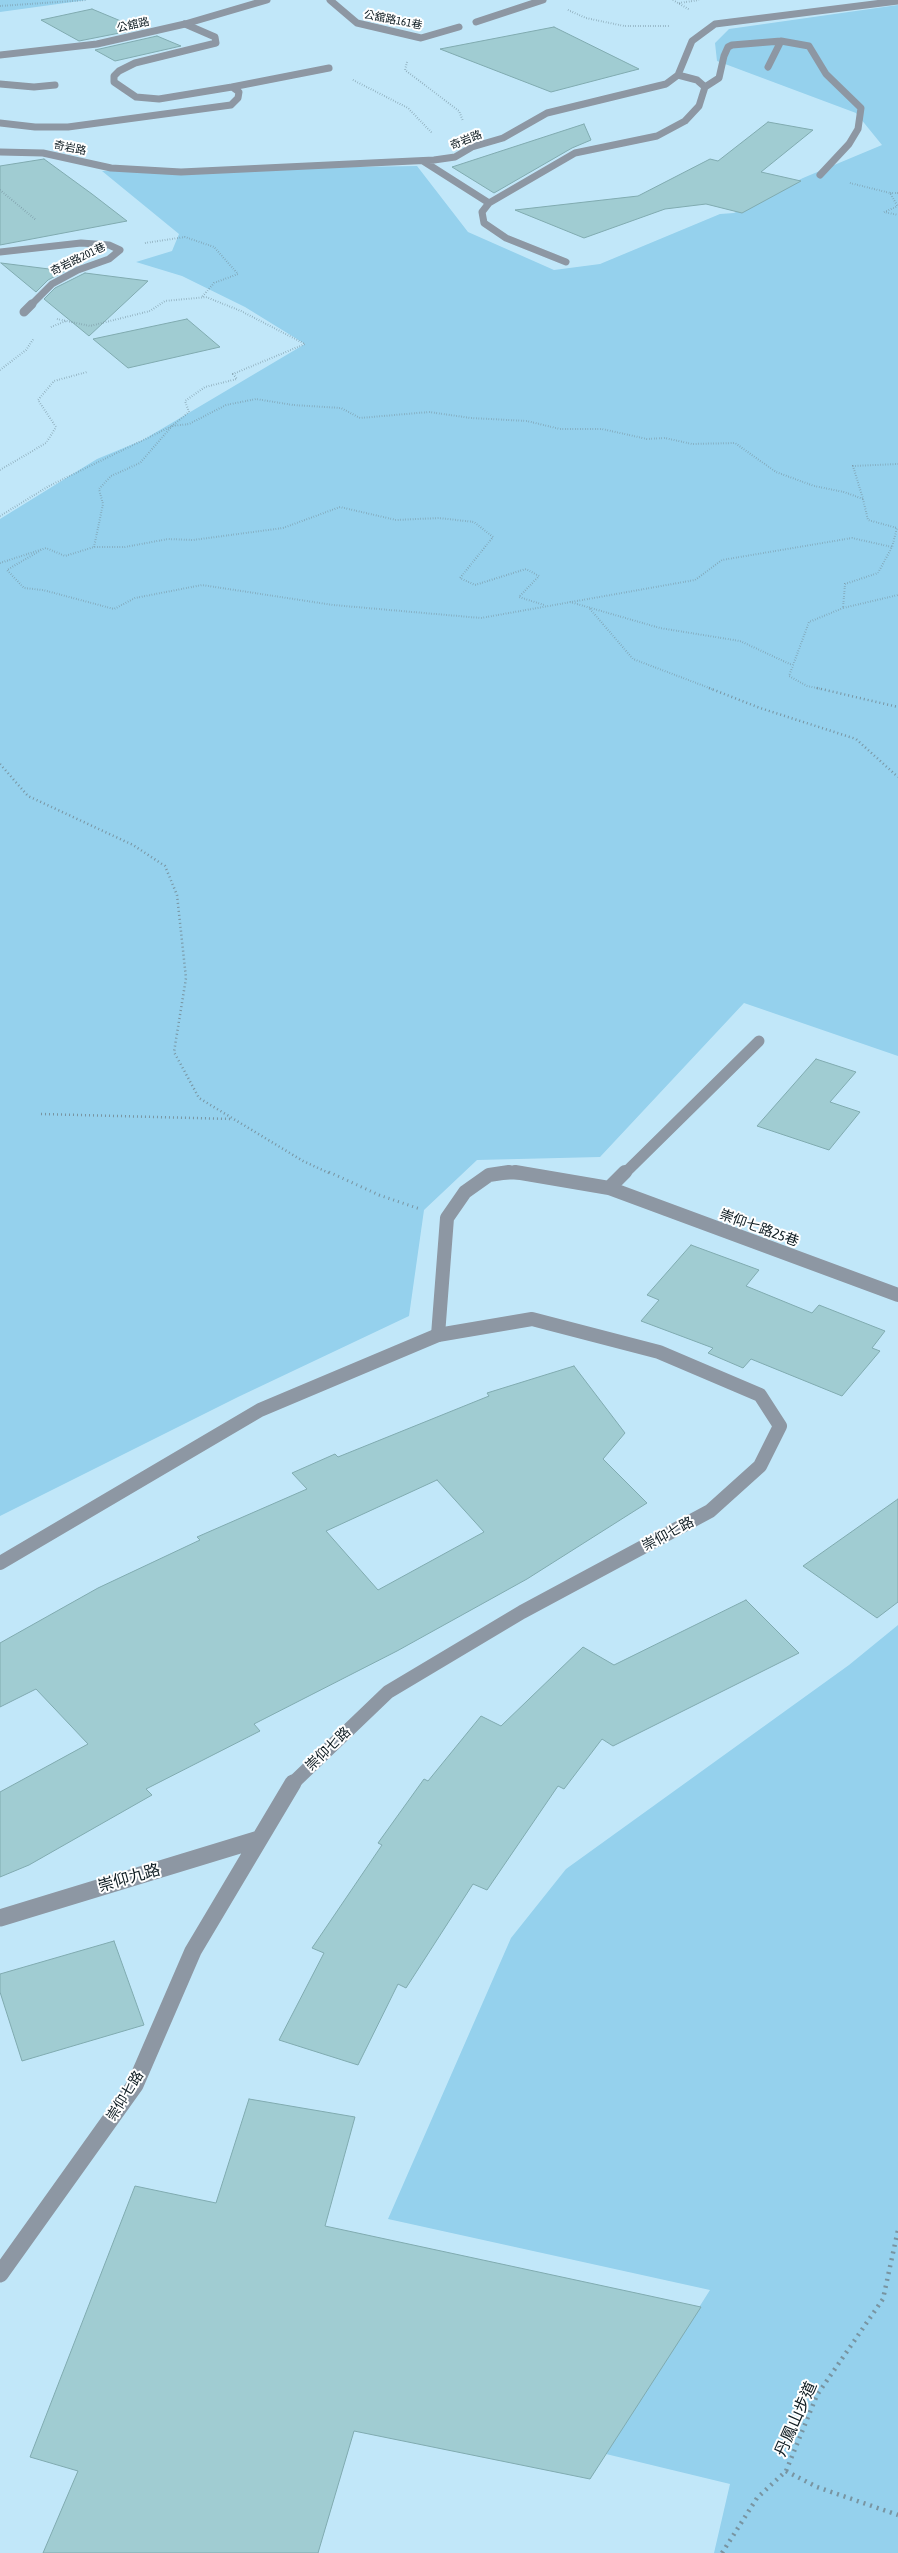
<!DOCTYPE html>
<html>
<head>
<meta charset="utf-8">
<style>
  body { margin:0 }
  canvas { display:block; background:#c1e7f9 }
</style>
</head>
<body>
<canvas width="898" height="2553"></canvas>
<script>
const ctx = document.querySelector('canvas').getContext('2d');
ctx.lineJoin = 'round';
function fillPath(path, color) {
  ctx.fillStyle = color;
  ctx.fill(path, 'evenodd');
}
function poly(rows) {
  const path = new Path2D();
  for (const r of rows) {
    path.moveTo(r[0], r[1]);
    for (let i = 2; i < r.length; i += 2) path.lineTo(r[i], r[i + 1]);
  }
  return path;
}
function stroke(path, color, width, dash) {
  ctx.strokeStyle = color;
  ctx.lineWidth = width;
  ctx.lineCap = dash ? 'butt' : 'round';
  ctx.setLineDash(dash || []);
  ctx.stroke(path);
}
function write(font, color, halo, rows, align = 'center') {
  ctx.font = font + ' "Asap Condensed","Noto Sans TC",sans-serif';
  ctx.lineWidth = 4;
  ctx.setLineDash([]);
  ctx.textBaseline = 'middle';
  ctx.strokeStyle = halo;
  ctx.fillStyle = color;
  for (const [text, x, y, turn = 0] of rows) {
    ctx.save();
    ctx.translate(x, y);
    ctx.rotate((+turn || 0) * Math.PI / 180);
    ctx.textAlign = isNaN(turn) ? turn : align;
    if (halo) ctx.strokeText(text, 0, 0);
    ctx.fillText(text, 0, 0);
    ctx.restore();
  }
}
const green = poly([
  [0,0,87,0,0,12],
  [898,5,898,1056,744,1003,600,1157,477,1160,424,1210,409,1316,238,1397,0,1516,0,519,97,459,143,440,305,344,245,307,182,276,136,262,172,251,179,234,102,171,417,166,468,232,554,270,600,264,720,214,734,213,803,178,882,145,856,113,717,61,715,43,729,29],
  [898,1625,898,2553,714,2553,730,2484,606,2454,710,2290,388,2219,511,1938,566,1869,849,1665]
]);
const building = poly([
  [92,9,140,29,79,41,41,20,92,9],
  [554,27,639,69,551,92,440,49,554,27],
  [157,36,181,46,115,61,95,50,157,36],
  [768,122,813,130,761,172,801,181,742,213,706,204,665,209,584,238,515,210,638,196,710,159,718,161,768,122],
  [584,124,591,140,572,148,494,193,452,167,584,124],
  [44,159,92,194,127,221,0,245,0,166,44,159],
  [1,263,65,271,48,280,36,292,1,263],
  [85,273,148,281,89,336,44,299,55,288,85,273],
  [187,319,220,347,128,368,93,339,187,319],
  [816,1059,856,1072,830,1102,860,1112,829,1150,757,1126,816,1059],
  [691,1245,759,1270,746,1286,812,1313,819,1305,885,1331,872,1348,880,1351,842,1396,751,1359,743,1368,708,1353,713,1348,641,1321,659,1300,647,1295,691,1245],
  [574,1366,625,1433,603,1459,647,1503,527,1579,397,1651,254,1724,260,1731,146,1789,152,1795,29,1865,0,1877,0,1792,88,1744,36,1689,0,1707,0,1643,98,1588,200,1540,197,1537,307,1489,292,1473,335,1454,338,1457,489,1396,487,1393,574,1366],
  [437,1480,484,1532,378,1590,326,1531,437,1480],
  [898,1499,898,1602,877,1618,803,1566,898,1499],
  [746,1600,799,1653,613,1746,602,1739,564,1789,558,1786,487,1890,473,1884,406,1988,398,1984,358,2065,279,2040,324,1953,312,1948,382,1845,378,1843,424,1779,428,1781,481,1716,501,1726,583,1647,614,1665,746,1600],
  [114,1941,144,2025,22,2061,0,1992,0,1974,114,1941],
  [249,2099,355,2117,325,2226,701,2307,590,2479,354,2431,318,2553,43,2553,78,2471,30,2457,135,2186,216,2203,249,2099]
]);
const pathFar3 = poly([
  [673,0,690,10],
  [679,3,699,0],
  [0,6,87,0],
  [568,10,586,18,624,26,669,26],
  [407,62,405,70,459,111,463,121],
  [353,80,408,108,432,133],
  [850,183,890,193,898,207],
  [0,190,36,220],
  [890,193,898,193],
  [896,207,884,212,898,215],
  [145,243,185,237,214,247,238,274,214,283,202,297],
  [57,319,90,326,150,311,165,301,206,297,241,311,305,344,233,374,237,379,205,387,185,401,189,412,172,426,140,463,111,476,99,489,103,504,94,547],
  [51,327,66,321],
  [0,370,26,350,34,338],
  [0,470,46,443,56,427,38,400,54,381,87,372],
  [863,499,868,520,897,528,892,547],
  [0,516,49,486,172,426,189,424,226,405,256,399,293,405,341,408,360,418,429,412,471,418,527,421,560,429,602,429,647,439,665,438,692,444,735,443,776,472,814,486,844,492,863,499,853,466,898,464],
  [41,550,7,570,24,588,43,590,114,609,135,598,202,585,333,605,481,618,695,580,722,560,852,538,892,547,878,573,845,584,843,608,898,595],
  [0,563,46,548,65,556,94,547,125,547,168,539,193,540,283,528,340,507,396,520,439,518,474,522,493,537,460,578,475,585,526,569,539,576,519,597,544,605],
  [570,602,660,628,740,641,792,665],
  [590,609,633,659,712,689],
  [822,689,807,686,789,676,809,622,843,608]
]);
const pathFar2 = poly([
  [709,688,760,708,856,739,898,777],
  [817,688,898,707],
  [0,764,28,796,133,845,165,866,177,895,186,978,174,1052,199,1098,303,1161,331,1174],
  [41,1114,232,1119]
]);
const pathFar1 = poly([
  [329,1172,379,1195,420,1209]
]);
const path = poly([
  [786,2471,817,2487,898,2515],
  [722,2553,757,2498,786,2471,817,2395,883,2299,898,2230]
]);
const serviceFar3 = poly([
  [330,0,357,23,421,38,459,27],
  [476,22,543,0],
  [781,41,809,46,826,74,861,108,858,129,849,144,820,175],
  [0,84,34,87,55,85],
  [232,87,329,68],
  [705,87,719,78,724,56,728,47,732,45,781,41,768,67],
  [0,123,35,127,68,127,231,105,238,98,239,92,232,87,159,99,136,97,114,82,114,76,119,71,135,63,216,43,215,37,185,24],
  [0,152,43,153,111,168,181,172,434,160,455,157,472,147,503,138,547,113,666,84,678,75,692,41,715,24,898,1],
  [423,161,489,203,575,153,657,136,685,121,699,106,705,87,697,80,678,75],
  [489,203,482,212,484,223,506,238,566,262],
  [0,252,81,243,109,245,120,250,109,259,78,270,52,284,31,305]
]);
const serviceFar2 = poly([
  [24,312,32,304]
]);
const serviceFar1 = poly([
  [499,1174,522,1174],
  [624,1174,759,1041]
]);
const service = poly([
  [515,1172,609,1188,898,1295],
  [609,1188,625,1172],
  [438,1335,447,1218,465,1192,489,1175,509,1172]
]);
const minorFar1 = poly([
  [0,1563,260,1410,438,1335,532,1319,659,1352,760,1395,780,1426,760,1466,710,1511,522,1612,388,1692,292,1784]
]);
const minor = poly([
  [0,1918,259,1839],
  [0,2274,135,2085,193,1951,293,1783]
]);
const tertiary = poly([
  [0,55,97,44,185,24,267,0]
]);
const farStreetnames = [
  ["公舘路161巷",393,20,11],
  ["公舘路",133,25,-13],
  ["奇岩路",466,140,-22],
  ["奇岩路",70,148,11],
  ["奇岩路201巷",78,259,-26]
];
const streetNames = [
  ["崇仰七路25巷",759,1228,20],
  ["崇仰七路",668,1534,-28],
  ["崇仰七路",328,1749,-44],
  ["崇仰七路",125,2096,-58]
];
const nearStreetnames = [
  ["崇仰九路",129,1878,-16],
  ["丹鳳山步道",796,2419,-66]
];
fillPath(green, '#95d1ed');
fillPath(building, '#a0ccd2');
stroke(building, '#80abb0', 1);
stroke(pathFar3, '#7894a1', 2, [0.5, 2]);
stroke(pathFar2, '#7894a1', 2.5, [1, 3]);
stroke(pathFar1, '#7894a1', 3, [1, 4]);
stroke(path, '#7894a1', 4.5, [2, 5]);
stroke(serviceFar3, '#8d97a3', 7);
stroke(serviceFar2, '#8d97a3', 9);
stroke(serviceFar1, '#8d97a3', 11);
stroke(service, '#8d97a3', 14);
stroke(minorFar1, '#8d97a3', 14);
stroke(minor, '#8d97a3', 17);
stroke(tertiary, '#8d97a3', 7);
write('11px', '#0d1b21', '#fff', farStreetnames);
write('14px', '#0d1b21', '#fff', streetNames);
write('16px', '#0d1b21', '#fff', nearStreetnames);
</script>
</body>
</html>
